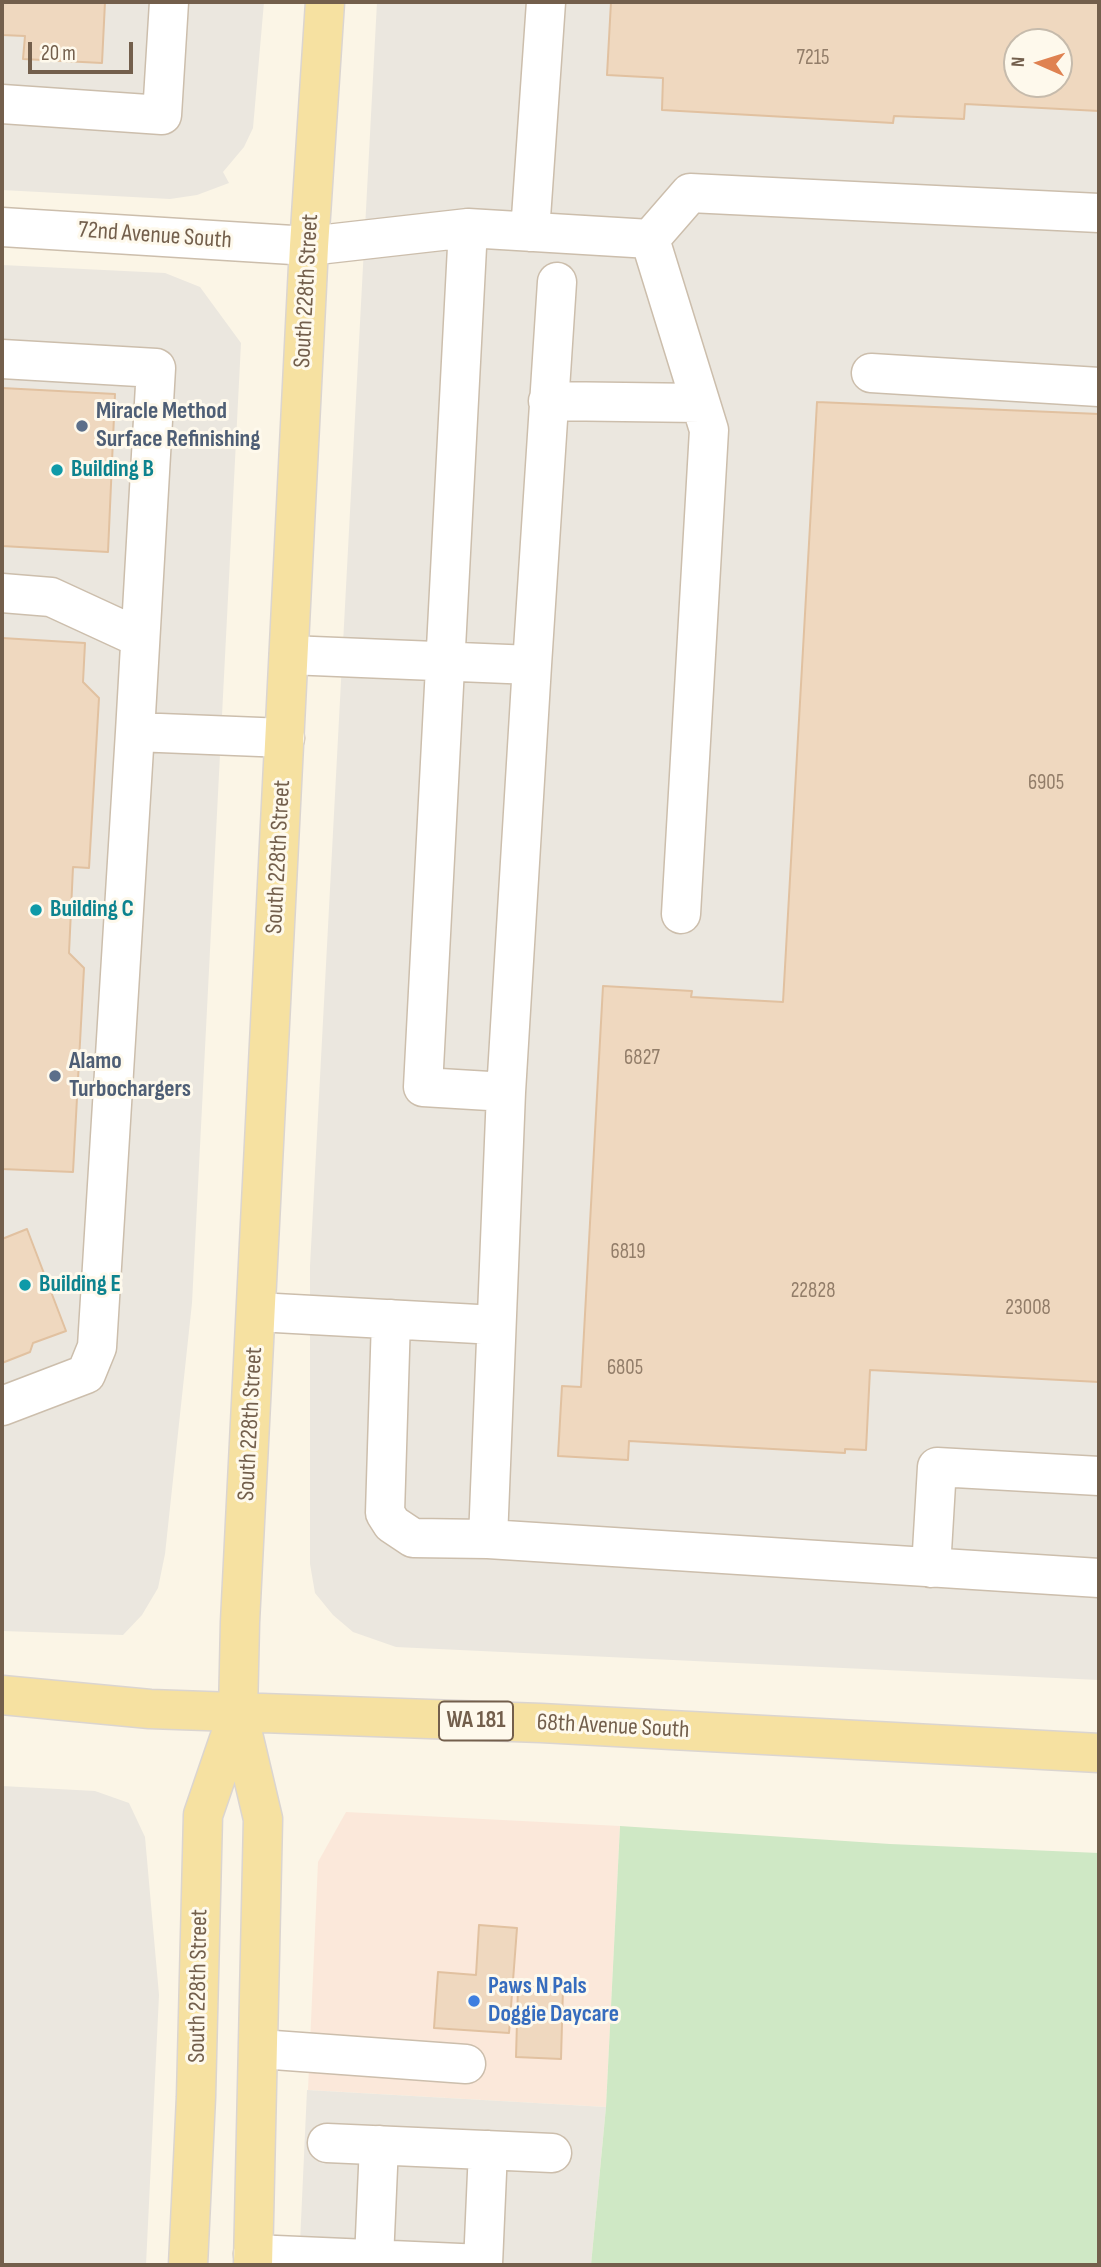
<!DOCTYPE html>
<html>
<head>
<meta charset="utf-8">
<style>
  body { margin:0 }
  #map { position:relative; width:1101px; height:2267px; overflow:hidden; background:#fbf5e6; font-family:"Sofia Sans Condensed",sans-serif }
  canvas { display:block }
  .frame { position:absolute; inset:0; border:4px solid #735f4c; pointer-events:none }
  .north { position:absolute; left:1003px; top:28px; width:70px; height:70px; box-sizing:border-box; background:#fef9ec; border:2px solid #c6bbac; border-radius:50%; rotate:273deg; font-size:19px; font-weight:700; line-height:28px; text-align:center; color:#735f4c }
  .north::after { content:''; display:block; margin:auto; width:24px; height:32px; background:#df8251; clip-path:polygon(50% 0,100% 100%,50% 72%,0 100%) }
  .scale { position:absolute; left:28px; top:42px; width:105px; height:32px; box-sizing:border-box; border:4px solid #735f4c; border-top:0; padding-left:9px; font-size:21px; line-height:24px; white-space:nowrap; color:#735f4c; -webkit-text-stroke:5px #fef9ec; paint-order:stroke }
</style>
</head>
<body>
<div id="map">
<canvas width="1101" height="2267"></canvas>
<div class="frame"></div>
<div class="north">N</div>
<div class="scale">20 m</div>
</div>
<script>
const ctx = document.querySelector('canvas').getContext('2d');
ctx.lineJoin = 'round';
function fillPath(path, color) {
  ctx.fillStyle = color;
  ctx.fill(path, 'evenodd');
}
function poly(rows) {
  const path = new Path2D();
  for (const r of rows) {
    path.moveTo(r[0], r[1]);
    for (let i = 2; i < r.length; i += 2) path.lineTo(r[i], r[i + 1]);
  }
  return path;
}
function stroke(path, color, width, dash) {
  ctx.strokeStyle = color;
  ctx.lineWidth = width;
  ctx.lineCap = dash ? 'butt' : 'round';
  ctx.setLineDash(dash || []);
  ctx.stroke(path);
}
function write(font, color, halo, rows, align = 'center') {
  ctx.font = font + ' "Sofia Sans Condensed",sans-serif';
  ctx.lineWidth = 6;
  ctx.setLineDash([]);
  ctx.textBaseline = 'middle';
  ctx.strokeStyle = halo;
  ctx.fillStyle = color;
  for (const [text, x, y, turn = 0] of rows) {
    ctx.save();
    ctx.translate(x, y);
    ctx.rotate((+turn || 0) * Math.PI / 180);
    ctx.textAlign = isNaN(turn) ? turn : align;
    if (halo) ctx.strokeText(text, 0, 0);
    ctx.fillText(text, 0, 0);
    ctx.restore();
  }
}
const commercial = poly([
  [346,1812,620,1826,606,2107,308,2090,318,1862]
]);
const industrial = poly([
  [2,2,264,2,253,128,244,147,223,172,229,183,197,195,170,199,2,190],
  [377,2,1099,2,1099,1680,396,1647,353,1632,333,1615,315,1593,310,1564,310,1266],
  [1017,42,1059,42,1059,84,1017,84],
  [2,265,165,273,200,287,241,343,192,1303,165,1554,158,1588,142,1615,123,1635,2,1631],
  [2,1786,95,1791,129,1803,145,1837,159,1995,146,2265,2,2265],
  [307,2090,606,2107,591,2265,299,2265]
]);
const green = poly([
  [620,1826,890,1844,1099,1853,1099,2265,591,2265,606,2107]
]);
const building = poly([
  [2,2,105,2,102,63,23,59,25,36,2,35,2,2],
  [611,2,1099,2,1099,111,965,104,964,119,894,116,893,123,662,110,663,78,607,75,611,2],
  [1017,42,1059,42,1059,84,1017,84,1017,42],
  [2,388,115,394,108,552,2,546,2,388],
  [817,402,1099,414,1099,1382,870,1370,866,1450,845,1449,845,1453,629,1441,628,1460,558,1456,562,1386,581,1387,603,986,692,991,691,997,783,1002,817,402],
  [2,638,85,643,83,682,99,698,89,868,73,867,69,953,84,968,73,1172,2,1169,2,638],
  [27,1229,66,1331,33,1343,30,1352,2,1363,2,1239,27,1229],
  [479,1925,517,1928,509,2033,434,2028,438,1972,476,1975,479,1925],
  [518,1986,563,1988,561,2059,516,2057,518,1986]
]);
const minor = poly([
  [2,104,162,115,169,2],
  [2,227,309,246,468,228,650,239,690,193,1099,213],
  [468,228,423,1087,506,1092],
  [530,232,546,2],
  [650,239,709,430,681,914],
  [2,359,156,368,135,732,285,738],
  [871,373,1099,387],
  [548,401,700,403],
  [2,593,51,597,140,638],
  [289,655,532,665,506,1092,488,1539,1099,1578],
  [532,665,557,282],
  [257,1312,496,1325],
  [391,1319,385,1513,392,1524,413,1538,488,1539],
  [2,1406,86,1374,97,1347,135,732],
  [931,1568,937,1467,1099,1476],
  [260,2049,466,2064],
  [327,2143,552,2153],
  [253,2254,483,2264,488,2150],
  [374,2259,379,2145]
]);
const major = poly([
  [2,1695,150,1709,541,1723,1099,1753],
  [188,2265,196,2097,203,1815,238,1713],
  [253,2265,263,1819,238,1713,240,1622,309,246,325,2]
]);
const markers = [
  [82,426,7,"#5c6f8a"],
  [57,470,7,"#0f9aa8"],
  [36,910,7,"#0f9aa8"],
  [55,1076,7,"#5c6f8a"],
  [25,1285,7,"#0f9aa8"],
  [474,2001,7,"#3f7fe0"]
];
const numberNames = [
  ["7215",813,59],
  ["6905",1046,784],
  ["6827",642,1059],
  ["6819",628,1253],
  ["22828",813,1292],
  ["23008",1028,1309],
  ["6805",625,1369]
];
const shields = [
  [476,1721,74]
];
const shieldNames = [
  ["WA 181",476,1721]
];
const streetNames = [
  ["72nd Avenue South",155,236,4],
  ["South 228th Street",307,291,-87],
  ["South 228th Street",279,857,-87],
  ["South 228th Street",251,1424,-87],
  ["68th Avenue South",613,1727,3],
  ["South 228th Street",199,1986,-89]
];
const serviceNames = [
  ["Miracle Method",96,412],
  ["Surface Refinishing",96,440],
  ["Alamo",69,1062],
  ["Turbochargers",69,1090]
];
const cultureNames = [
  ["Building B",71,470],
  ["Building C",50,910],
  ["Building E",39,1285]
];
const shopNames = [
  ["Paws N Pals",488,1987],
  ["Doggie Daycare",488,2015]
];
fillPath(commercial, '#fbe8da');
fillPath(industrial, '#ebe7df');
fillPath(green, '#cfe8c5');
fillPath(building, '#efd8bf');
stroke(building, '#e1c1a0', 2);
stroke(minor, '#ccbeac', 41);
stroke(major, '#dbd5d0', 41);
stroke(minor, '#fff', 38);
stroke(major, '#f6e1a1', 38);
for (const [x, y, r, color] of markers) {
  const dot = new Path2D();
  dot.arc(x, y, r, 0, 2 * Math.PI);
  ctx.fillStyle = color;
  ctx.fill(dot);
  stroke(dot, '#fef9ec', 2.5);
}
write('21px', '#927d69', null, numberNames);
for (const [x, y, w] of shields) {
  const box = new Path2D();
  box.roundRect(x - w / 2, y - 19.5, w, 39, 5);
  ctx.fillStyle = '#fef9ec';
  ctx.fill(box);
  stroke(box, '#735f4c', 2);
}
write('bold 23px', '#735f4c', null, shieldNames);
write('24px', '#735f4c', '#fef9ec', streetNames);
write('bold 24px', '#4e5e75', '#fef9ec', serviceNames, 'left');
write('bold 24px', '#0d838f', '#fef9ec', cultureNames, 'left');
write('bold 24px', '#366cbe', '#fef9ec', shopNames, 'left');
</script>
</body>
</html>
